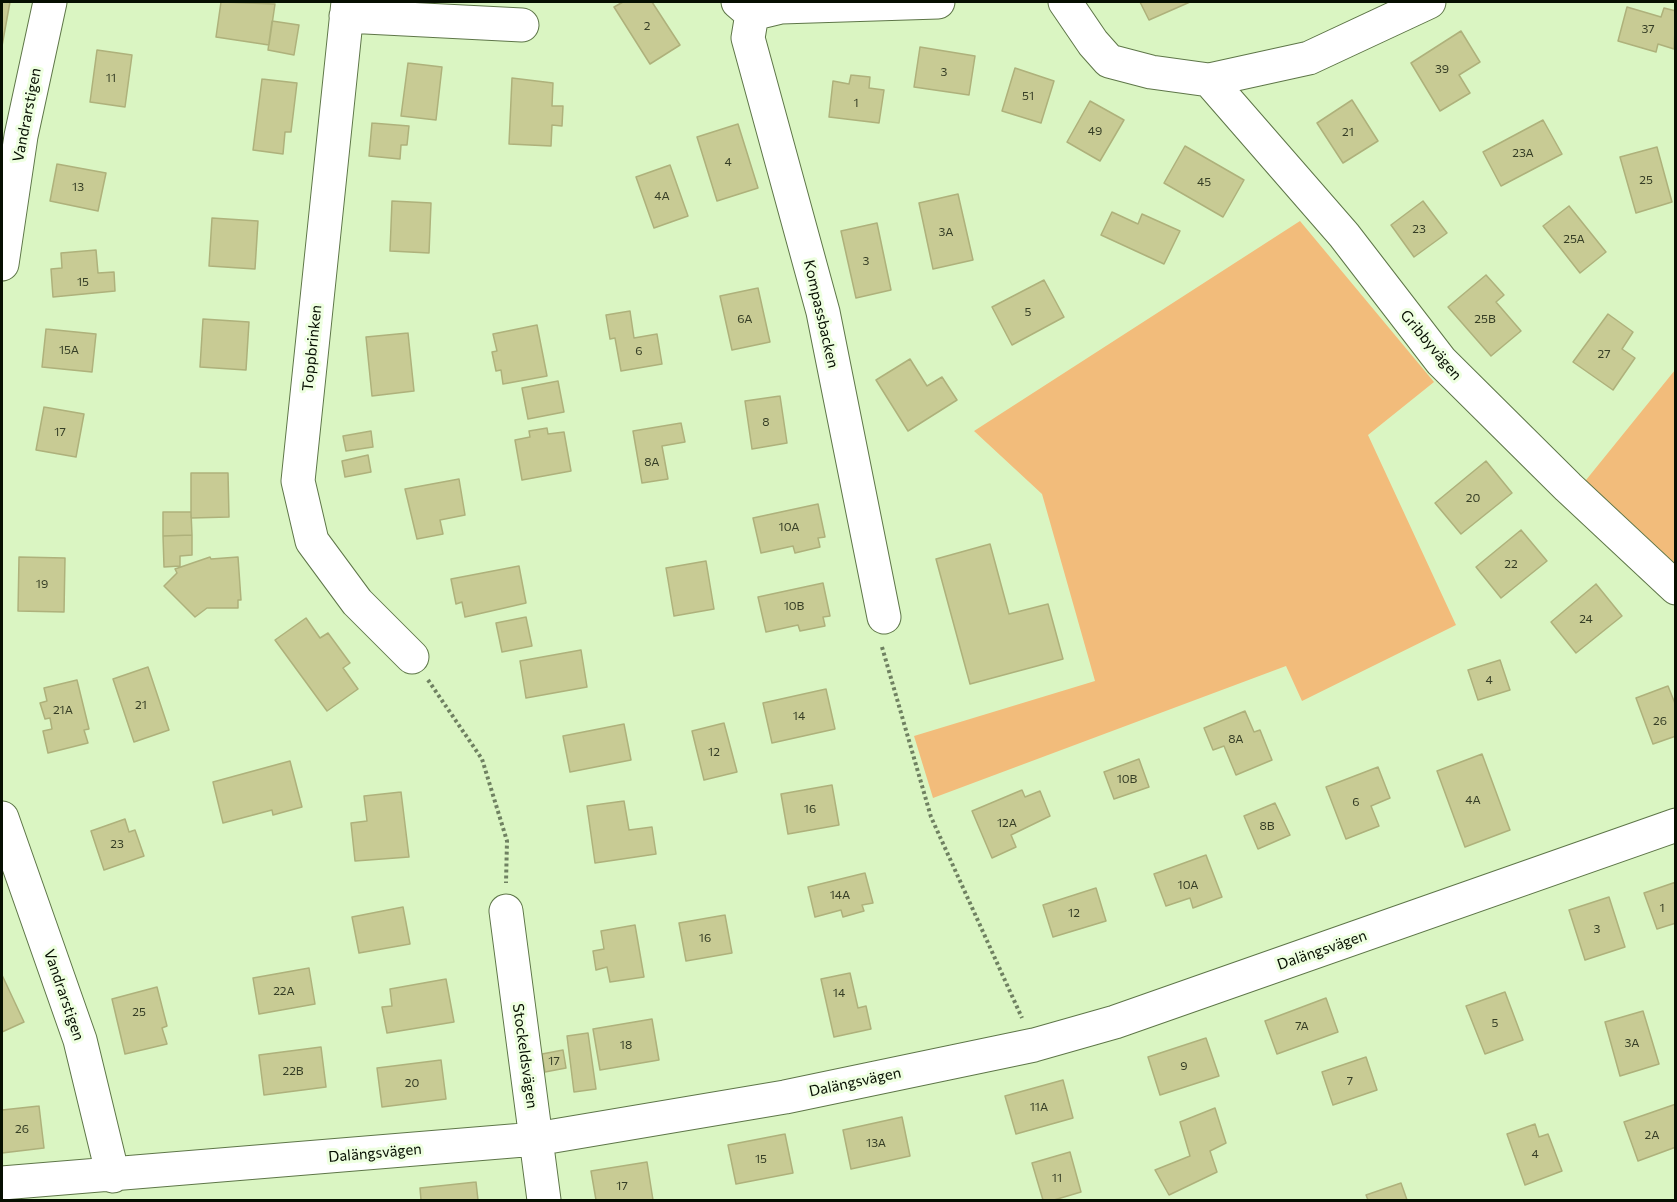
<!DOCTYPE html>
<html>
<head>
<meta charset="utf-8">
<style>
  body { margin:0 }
  #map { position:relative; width:1677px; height:1202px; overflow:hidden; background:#daf5c2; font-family:Commissioner,sans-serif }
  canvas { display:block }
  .frame { position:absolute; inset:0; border:3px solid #060f01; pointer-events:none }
</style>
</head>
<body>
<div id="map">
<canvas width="1677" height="1202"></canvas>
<div class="frame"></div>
</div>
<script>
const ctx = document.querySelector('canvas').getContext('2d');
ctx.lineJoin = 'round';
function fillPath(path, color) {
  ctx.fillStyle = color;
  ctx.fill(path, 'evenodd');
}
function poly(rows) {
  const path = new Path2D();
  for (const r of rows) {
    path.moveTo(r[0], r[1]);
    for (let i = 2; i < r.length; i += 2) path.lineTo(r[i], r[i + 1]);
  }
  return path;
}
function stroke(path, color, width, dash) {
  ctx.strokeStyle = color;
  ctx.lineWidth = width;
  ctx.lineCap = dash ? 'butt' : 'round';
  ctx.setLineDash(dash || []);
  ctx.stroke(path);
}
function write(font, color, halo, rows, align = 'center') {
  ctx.font = font + ' Commissioner,sans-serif';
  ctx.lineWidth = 6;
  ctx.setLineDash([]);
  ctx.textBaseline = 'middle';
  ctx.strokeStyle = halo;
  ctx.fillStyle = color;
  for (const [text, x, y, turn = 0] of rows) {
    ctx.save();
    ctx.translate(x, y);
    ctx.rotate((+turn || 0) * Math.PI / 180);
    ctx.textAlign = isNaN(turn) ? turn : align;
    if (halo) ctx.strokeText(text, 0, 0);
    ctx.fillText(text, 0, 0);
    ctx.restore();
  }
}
const green = poly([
  [1300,221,1434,382,1368,435,1456,625,1302,701,1286,666,933,798,914,736,1095,681,1042,494,974,431],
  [1675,370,1675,569,1582,485]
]);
const building = poly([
  [2,2,10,2,2,46,2,2],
  [221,2,275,4,269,45,216,37,221,2],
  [623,2,652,2,680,45,650,64,614,7,623,2],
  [1140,2,1190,2,1149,20,1140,2],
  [1627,7,1661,17,1664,8,1676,11,1674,49,1658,44,1656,52,1618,41,1627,7],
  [272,21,299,25,294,55,268,50,272,21],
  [1461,31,1480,62,1459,75,1470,93,1440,111,1411,63,1461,31],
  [920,47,975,56,969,95,914,87,920,47],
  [97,50,132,55,125,107,90,102,97,50],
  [408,63,442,67,436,120,401,116,408,63],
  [1015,68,1054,81,1041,123,1002,111,1015,68],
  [851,75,870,77,869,88,884,90,879,123,829,117,833,81,849,84,851,75],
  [512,78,553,83,552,106,563,106,562,126,552,125,551,146,509,144,512,78],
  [262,79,297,83,291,132,285,132,283,154,253,150,262,79],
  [1352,100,1378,141,1343,163,1317,123,1352,100],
  [1090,101,1124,120,1100,161,1067,142,1090,101],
  [1543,120,1562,154,1501,186,1483,152,1543,120],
  [372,123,409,126,407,145,401,145,400,159,369,156,372,123],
  [738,124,758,188,717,201,697,137,738,124],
  [1185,146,1244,180,1223,217,1164,183,1185,146],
  [1657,147,1672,202,1636,213,1620,157,1657,147],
  [57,164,106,173,98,211,50,201,57,164],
  [670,165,688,216,654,228,636,177,670,165],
  [958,194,973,260,933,269,919,203,958,194],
  [392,201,431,203,429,253,390,251,392,201],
  [1423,201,1447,233,1414,257,1391,225,1423,201],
  [1569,206,1606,252,1580,273,1543,226,1569,206],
  [1112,212,1138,224,1142,214,1180,231,1164,264,1101,235,1112,212],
  [212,218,258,221,255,269,209,266,212,218],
  [877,223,891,290,856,298,841,231,877,223],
  [96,250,98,273,114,272,115,291,53,297,51,269,62,268,61,253,96,250],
  [1486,275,1504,295,1496,302,1521,331,1491,356,1448,307,1486,275],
  [1044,280,1064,317,1012,345,992,307,1044,280],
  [758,288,770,342,732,350,720,296,758,288],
  [630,311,634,338,657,334,662,364,621,371,615,338,610,339,606,315,630,311],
  [1608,314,1633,332,1622,349,1635,358,1613,390,1573,362,1608,314],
  [203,319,249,322,246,370,200,367,203,319],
  [537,325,547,376,503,384,501,370,496,371,492,352,497,351,493,334,537,325],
  [46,329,96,334,92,372,42,367,46,329],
  [408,333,414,391,372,396,366,337,408,333],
  [910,359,927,386,942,377,957,400,908,431,876,380,910,359],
  [558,381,564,412,528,419,522,388,558,381],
  [780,396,787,443,752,449,745,401,780,396],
  [44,407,84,414,76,457,36,450,44,407],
  [681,423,685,442,662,446,668,479,642,483,633,431,681,423],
  [547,428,548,434,564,432,571,471,522,480,515,440,530,437,529,431,547,428],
  [371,431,373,447,346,451,343,436,371,431],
  [368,455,371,472,345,477,342,461,368,455],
  [1486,461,1512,493,1461,534,1435,503,1486,461],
  [191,473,228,473,229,517,191,518,191,473],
  [459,479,465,515,440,520,443,534,417,539,405,489,459,479],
  [818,504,825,537,818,538,820,547,795,553,793,546,761,553,753,518,818,504],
  [163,512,191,512,192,535,163,536,163,512],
  [1521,530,1547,561,1501,598,1476,567,1521,530],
  [192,535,192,555,180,556,180,566,164,567,163,536,192,535],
  [990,544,1009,614,1048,604,1063,659,970,684,936,559,990,544],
  [19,557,65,558,64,612,18,611,19,557],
  [210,557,211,559,238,557,241,600,238,600,238,608,207,608,195,617,164,586,177,573,175,569,210,557],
  [706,561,714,609,674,616,666,568,706,561],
  [519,566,526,603,465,617,462,602,456,604,451,579,519,566],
  [823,583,830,616,823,617,825,626,800,631,798,625,766,632,758,597,823,583],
  [1596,584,1622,616,1576,653,1551,622,1596,584],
  [526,617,532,646,502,652,496,623,526,617],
  [306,618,320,638,328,633,350,663,343,668,358,689,327,711,275,640,306,618],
  [581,650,587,687,526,698,520,661,581,650],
  [1500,660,1510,690,1478,700,1468,670,1500,660],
  [148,667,169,730,134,742,113,679,148,667],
  [77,680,89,729,84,730,88,743,48,753,43,731,52,729,50,718,45,719,40,703,47,701,44,688,77,680],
  [1668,686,1676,706,1676,736,1653,744,1636,698,1668,686],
  [826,689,835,729,772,743,763,703,826,689],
  [1245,711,1254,732,1260,730,1272,760,1236,775,1224,746,1213,750,1204,728,1245,711],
  [724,723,737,772,704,780,692,731,724,723],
  [624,724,631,760,570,772,563,736,624,724],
  [1482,754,1510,830,1465,847,1437,771,1482,754],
  [1139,759,1149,787,1114,799,1104,772,1139,759],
  [290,761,302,807,273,815,272,810,223,823,213,782,290,761],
  [1378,767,1390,798,1371,806,1379,826,1346,839,1326,787,1378,767],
  [832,785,839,825,788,834,781,794,832,785],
  [1022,790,1025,797,1040,791,1050,816,1011,835,1016,847,992,858,972,811,1022,790],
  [401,792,409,857,355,861,351,823,367,821,364,796,401,792],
  [624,801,629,830,652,827,656,854,595,863,587,806,624,801],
  [1275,803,1290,835,1258,849,1244,816,1275,803],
  [125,819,129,832,135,830,144,856,104,870,91,831,125,819],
  [1206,855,1222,897,1193,908,1190,898,1166,906,1154,874,1206,855],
  [865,873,873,903,862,905,864,911,843,917,841,910,815,917,808,887,865,873],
  [1676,882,1676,923,1657,929,1644,893,1676,882],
  [1096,888,1106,921,1053,937,1043,905,1096,888],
  [1609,897,1625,947,1585,960,1569,910,1609,897],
  [403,907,410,944,359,953,352,917,403,907],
  [725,915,732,953,686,961,679,923,725,915],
  [635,925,644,977,610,982,607,967,596,970,593,951,604,949,601,931,635,925],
  [309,968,315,1004,259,1014,253,978,309,968],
  [850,973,858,1008,866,1006,871,1029,834,1037,821,979,850,973],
  [2,975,24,1022,2,1032,2,975],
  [446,979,454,1022,387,1033,382,1007,392,1006,390,989,446,979],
  [157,987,167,1026,162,1028,167,1044,125,1054,112,999,157,987],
  [1505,992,1523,1040,1485,1054,1466,1006,1505,992],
  [1326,998,1338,1032,1277,1054,1265,1021,1326,998],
  [1643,1011,1659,1064,1620,1076,1605,1022,1643,1011],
  [652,1019,659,1060,600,1070,593,1029,652,1019],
  [588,1033,596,1089,574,1092,567,1036,588,1033],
  [1206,1038,1219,1076,1160,1095,1148,1057,1206,1038],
  [321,1047,326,1087,264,1095,259,1055,321,1047],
  [563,1050,566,1068,545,1072,542,1054,563,1050],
  [1366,1057,1377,1090,1333,1105,1322,1072,1366,1057],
  [441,1060,446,1099,382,1107,377,1068,441,1060],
  [1063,1080,1073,1118,1016,1134,1005,1096,1063,1080],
  [1676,1104,1676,1147,1638,1161,1624,1122,1676,1104],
  [39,1106,44,1148,2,1153,2,1110,39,1106],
  [1215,1108,1226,1143,1210,1151,1217,1172,1169,1195,1155,1170,1190,1156,1180,1122,1215,1108],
  [902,1117,910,1156,851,1169,843,1130,902,1117],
  [1535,1124,1539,1137,1548,1134,1562,1171,1525,1185,1507,1134,1535,1124],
  [785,1134,793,1173,736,1184,728,1145,785,1134],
  [1070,1152,1081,1192,1054,1200,1043,1200,1032,1163,1070,1152],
  [647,1162,653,1200,596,1200,591,1171,647,1162],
  [476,1182,478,1200,421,1200,420,1188,476,1182],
  [1401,1183,1407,1200,1368,1200,1366,1195,1401,1183]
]);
const path = poly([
  [882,647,931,817,1022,1018],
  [428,680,482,759,507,841,506,883]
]);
const minor = poly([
  [348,2,298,481,312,541,357,602,412,657],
  [738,2,752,14,781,7,938,2],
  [1065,2,1093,43,1109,61,1151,72,1209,80,1309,58,1429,2],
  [752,14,748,38,823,312,884,617],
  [346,16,522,25],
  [1209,80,1344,235,1441,361,1568,487,1676,588],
  [2,264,21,136,50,2],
  [2,818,80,1040,113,1176],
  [506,911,544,1200],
  [2,1183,536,1139,785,1097,1034,1045,1115,1022,1676,825]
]);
const numberNames = [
  ["2",647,26],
  ["37",1648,29],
  ["39",1442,69],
  ["3",944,72],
  ["11",111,78],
  ["51",1028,96],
  ["1",856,103],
  ["49",1095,131],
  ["21",1348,132],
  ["23A",1523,153],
  ["4",728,162],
  ["25",1646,180],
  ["45",1204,182],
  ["13",78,187],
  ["4A",662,196],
  ["23",1419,229],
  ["3A",946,232],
  ["25A",1574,239],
  ["3",866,261],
  ["15",83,282],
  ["5",1028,312],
  ["6A",745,319],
  ["25B",1485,319],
  ["15A",69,350],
  ["6",639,351],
  ["27",1604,354],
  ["8",766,422],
  ["17",60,432],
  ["8A",652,462],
  ["20",1473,498],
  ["10A",789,527],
  ["22",1511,564],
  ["19",42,584],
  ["10B",794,606],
  ["24",1586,619],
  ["4",1489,680],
  ["21",141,705],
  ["21A",63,710],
  ["14",799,716],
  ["26",1660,721],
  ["8A",1236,739],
  ["12",714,752],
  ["10B",1127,779],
  ["4A",1473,800],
  ["6",1356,802],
  ["16",810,809],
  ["12A",1007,823],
  ["8B",1267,826],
  ["23",117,844],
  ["10A",1188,885],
  ["14A",840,895],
  ["1",1662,908],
  ["12",1074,913],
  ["3",1597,929],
  ["16",705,938],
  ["22A",284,991],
  ["14",839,993],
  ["25",139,1012],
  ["5",1495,1023],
  ["7A",1302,1026],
  ["3A",1632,1043],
  ["18",626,1045],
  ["17",554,1061],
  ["9",1184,1066],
  ["22B",293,1071],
  ["7",1350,1081],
  ["20",412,1083],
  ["11A",1039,1107],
  ["26",22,1129],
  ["2A",1652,1135],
  ["13A",876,1143],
  ["4",1535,1154],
  ["15",761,1159],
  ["11",1057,1178],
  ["17",622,1186]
];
const streetNames = [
  ["Vandrarstigen",27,115,-79],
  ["Kompassbacken",821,314,77],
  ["Gribbyvägen",1431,345,50],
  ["Toppbrinken",312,348,-84],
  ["Dalängsvägen",1322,950,-19],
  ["Vandrarstigen",64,995,71],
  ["Stockeldsvägen",525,1056,82],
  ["Dalängsvägen",855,1082,-12],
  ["Dalängsvägen",375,1153,-5]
];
fillPath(green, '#f2bc7b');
fillPath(building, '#c8cb94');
stroke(building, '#aeb17b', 1.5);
stroke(minor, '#5e7648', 35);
stroke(path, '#6f8161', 4, [3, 3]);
stroke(minor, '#fff', 33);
write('12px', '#363e26', null, numberNames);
write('15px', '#060f01', '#eeffe0', streetNames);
</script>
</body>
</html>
